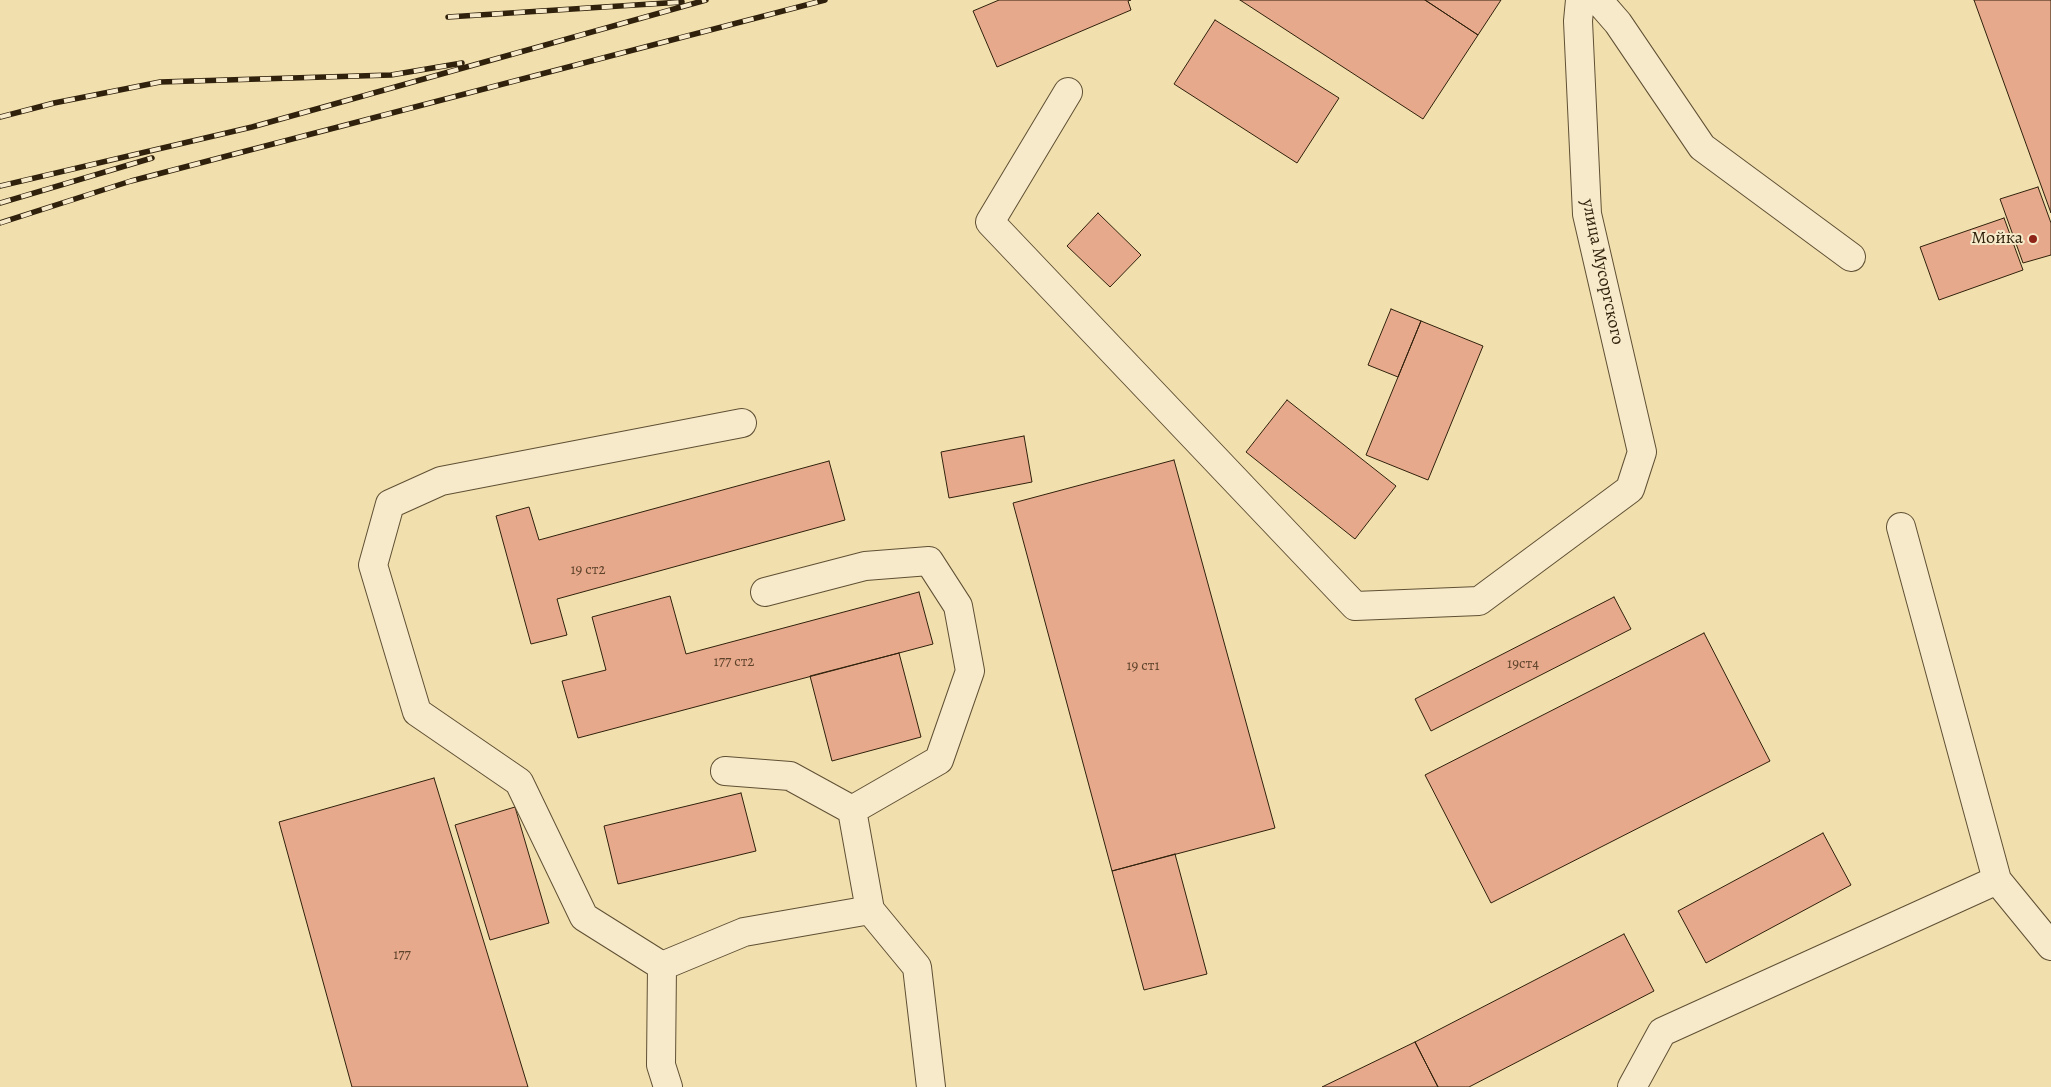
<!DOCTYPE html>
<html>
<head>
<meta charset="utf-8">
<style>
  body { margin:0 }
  canvas { display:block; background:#f1dfad }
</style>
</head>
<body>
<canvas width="2051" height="1087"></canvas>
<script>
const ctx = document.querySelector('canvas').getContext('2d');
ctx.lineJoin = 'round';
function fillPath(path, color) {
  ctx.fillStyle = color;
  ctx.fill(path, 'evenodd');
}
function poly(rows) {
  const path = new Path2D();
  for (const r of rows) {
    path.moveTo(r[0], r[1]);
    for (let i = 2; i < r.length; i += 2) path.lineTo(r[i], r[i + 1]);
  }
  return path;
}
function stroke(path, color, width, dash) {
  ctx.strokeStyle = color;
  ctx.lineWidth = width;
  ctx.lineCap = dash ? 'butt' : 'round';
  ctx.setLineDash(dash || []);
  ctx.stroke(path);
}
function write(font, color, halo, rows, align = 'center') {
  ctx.font = font + ' Alegreya,serif';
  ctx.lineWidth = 4;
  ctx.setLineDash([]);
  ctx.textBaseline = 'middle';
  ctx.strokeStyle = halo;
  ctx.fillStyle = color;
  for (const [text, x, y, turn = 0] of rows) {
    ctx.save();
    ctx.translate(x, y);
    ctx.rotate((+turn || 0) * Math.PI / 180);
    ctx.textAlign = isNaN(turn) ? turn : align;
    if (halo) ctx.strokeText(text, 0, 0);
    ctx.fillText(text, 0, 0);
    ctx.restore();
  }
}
const building = poly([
  [999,0,1131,0,1128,1,1131,10,997,67,973,11,999,0],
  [1240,0,1425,0,1478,35,1423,119,1240,0],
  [1425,0,1501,0,1478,35,1425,0],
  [1974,0,2051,0,2051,213,1974,0],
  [1215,20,1339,98,1297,163,1174,84,1215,20],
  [2038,187,2051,223,2051,255,2023,263,2000,199,2038,187],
  [1098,213,1141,255,1110,287,1067,246,1098,213],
  [2004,218,2023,270,1939,300,1920,247,2004,218],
  [1391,309,1421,321,1398,377,1368,365,1391,309],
  [1421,321,1483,346,1428,480,1366,455,1421,321],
  [1287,400,1396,486,1355,539,1246,452,1287,400],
  [1024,436,1032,482,949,498,941,452,1024,436],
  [1174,460,1275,828,1112,871,1013,503,1174,460],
  [829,461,845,520,557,599,567,635,531,644,496,516,529,507,539,540,829,461],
  [919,592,933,644,578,738,562,681,606,670,592,617,670,596,686,654,919,592],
  [1614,597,1631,629,1431,731,1415,699,1614,597],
  [1704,633,1770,761,1491,903,1425,775,1704,633],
  [899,653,921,737,832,761,810,676,899,653],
  [434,778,528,1087,352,1087,279,822,434,778],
  [741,793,756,851,618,884,604,826,741,793],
  [515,807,549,923,490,940,455,825,515,807],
  [1823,833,1851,885,1706,963,1678,911,1823,833],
  [1175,854,1207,974,1144,990,1112,871,1175,854],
  [1624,934,1654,991,1469,1087,1438,1087,1415,1042,1624,934],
  [1415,1042,1438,1087,1322,1087,1415,1042]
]);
const minor = poly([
  [1598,0,1618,23,1702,147,1851,257],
  [1068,92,990,222,1355,606,1479,601,1630,489,1642,452,1587,214,1578,21,1580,0],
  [1901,527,1997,880],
  [765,592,865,566,929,561,958,606,970,671,939,760,852,810],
  [725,771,790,776,852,810,870,910,917,967,931,1087],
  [662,966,744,932,870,910],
  [668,1087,661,1065,662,966,584,917,519,782,417,712,373,565,390,504,441,481,742,423],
  [1632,1087,1662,1032,1997,880,2051,946]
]);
const rail = poly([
  [448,17,682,2],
  [0,117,54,103,160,82,391,75,462,63],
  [0,186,252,127,706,0],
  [0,203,152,158],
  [0,223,131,181,825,0]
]);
const markers = [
  [2033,239,5,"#8f2418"]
];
const numberNames = [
  ["19 ст2",588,570],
  ["177 ст2",734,662],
  ["19ст4",1523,664],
  ["19 ст1",1143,666],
  ["177",402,955]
];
const poiNames = [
  ["Мойка",2023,239]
];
const streetNames = [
  ["улица Мусоргского",1602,272,78]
];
fillPath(building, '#e7a98b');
stroke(building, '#30210c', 1);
stroke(minor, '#605034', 30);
stroke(minor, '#f6eaca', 28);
stroke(rail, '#30210c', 5.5);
stroke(rail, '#f6eaca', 4, [11]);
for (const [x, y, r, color] of markers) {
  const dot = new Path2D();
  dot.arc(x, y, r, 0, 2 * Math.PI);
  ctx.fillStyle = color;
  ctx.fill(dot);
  stroke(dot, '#f6eaca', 2);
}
write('15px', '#5e432c', null, numberNames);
write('18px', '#30210c', '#f6eaca', poiNames, 'right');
write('18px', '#30210c', '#f6eaca', streetNames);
</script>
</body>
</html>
